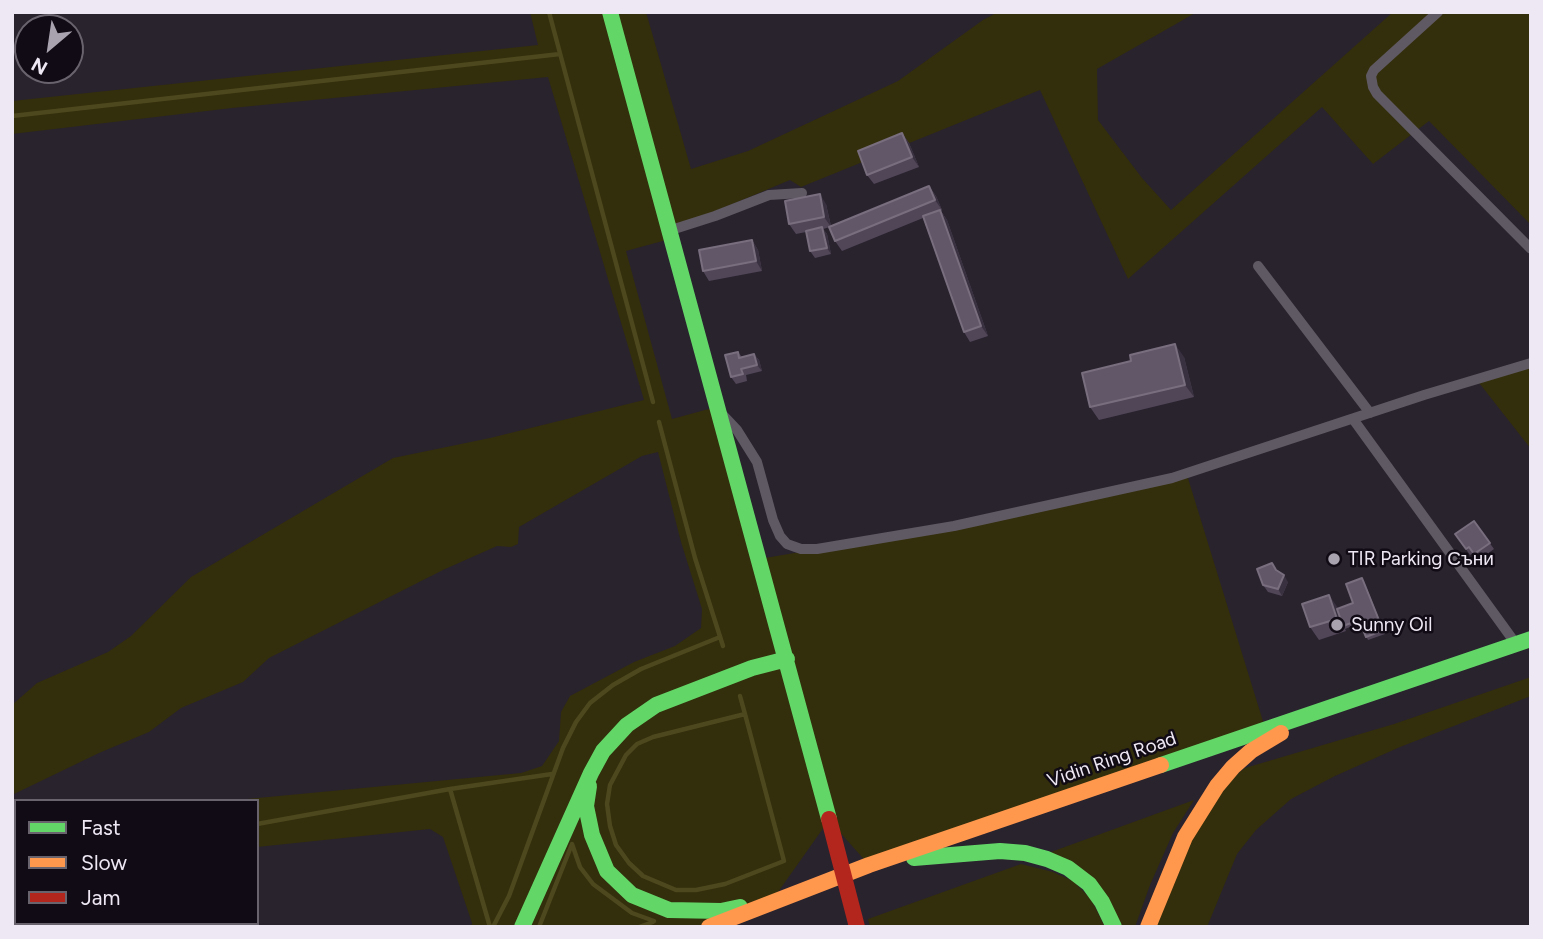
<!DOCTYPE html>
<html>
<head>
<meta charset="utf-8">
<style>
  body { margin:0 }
  #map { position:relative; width:1543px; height:939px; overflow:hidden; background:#29232e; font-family:Figtree,sans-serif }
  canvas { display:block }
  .frame { position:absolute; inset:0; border:14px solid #eee7f4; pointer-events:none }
  .legend { position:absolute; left:14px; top:799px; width:245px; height:126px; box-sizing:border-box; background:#100b14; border:2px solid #69636e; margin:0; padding:9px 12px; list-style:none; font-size:21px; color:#eee7f4 }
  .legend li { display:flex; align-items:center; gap:14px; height:35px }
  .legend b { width:35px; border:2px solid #69636e }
  .north { position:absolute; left:14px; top:14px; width:70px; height:70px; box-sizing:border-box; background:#100b14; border:2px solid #69636e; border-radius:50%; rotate:209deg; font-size:19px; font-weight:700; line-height:28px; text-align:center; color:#eee7f4 }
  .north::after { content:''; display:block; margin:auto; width:24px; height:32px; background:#a9a2af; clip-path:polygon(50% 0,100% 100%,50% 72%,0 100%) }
</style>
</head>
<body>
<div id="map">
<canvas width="1543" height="939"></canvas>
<div class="frame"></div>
<ul class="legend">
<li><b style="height:9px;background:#63d668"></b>Fast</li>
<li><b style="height:9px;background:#ff974d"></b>Slow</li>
<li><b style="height:9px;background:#b3261e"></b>Jam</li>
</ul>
<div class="north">N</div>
</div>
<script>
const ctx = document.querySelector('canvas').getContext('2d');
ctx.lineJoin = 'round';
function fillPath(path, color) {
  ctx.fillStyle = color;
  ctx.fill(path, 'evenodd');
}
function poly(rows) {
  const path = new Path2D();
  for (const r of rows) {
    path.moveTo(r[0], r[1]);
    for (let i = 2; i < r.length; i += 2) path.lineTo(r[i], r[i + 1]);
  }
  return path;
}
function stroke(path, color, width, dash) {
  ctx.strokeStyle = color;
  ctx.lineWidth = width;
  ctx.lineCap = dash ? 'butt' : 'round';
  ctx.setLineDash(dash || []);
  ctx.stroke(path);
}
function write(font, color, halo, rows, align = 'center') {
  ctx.font = font + ' Figtree,sans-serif';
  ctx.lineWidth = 5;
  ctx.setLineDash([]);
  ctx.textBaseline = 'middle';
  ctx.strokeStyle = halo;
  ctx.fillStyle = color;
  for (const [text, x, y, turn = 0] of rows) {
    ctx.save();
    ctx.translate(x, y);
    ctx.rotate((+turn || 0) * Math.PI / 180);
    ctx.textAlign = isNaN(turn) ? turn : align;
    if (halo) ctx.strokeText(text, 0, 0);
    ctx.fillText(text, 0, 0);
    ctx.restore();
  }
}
const green = poly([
  [530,12,646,12,691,169,748,151,898,81,983,20,998,12,1197,12,1097,69,1098,120,1142,178,1171,210,1393,12,1531,12,1531,225,1429,121,1373,164,1322,107,1128,279,1040,90,801,187,790,180,668,231,670,239,626,251,672,419,716,407,759,559,853,543,1187,475,1266,731,869,865,829,820,771,902,709,927,471,927,472,923,443,837,430,829,257,847,257,801,226,801,521,773,542,766,559,741,561,712,570,696,634,662,675,646,701,628,702,609,681,542,658,452,642,456,519,527,518,544,511,547,497,546,443,570,269,658,243,682,181,708,149,732,99,753,12,795,12,705,37,683,108,652,131,636,191,577,393,458,490,438,644,400,548,77,232,108,12,134,12,101,538,45],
  [1531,363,1531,449,1476,379],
  [1531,677,1531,696,1400,747,1335,776,1291,799,1256,830,1237,854,1207,927,1154,927,1199,821,1236,775,1245,768,1394,724],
  [1194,800,1173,833,1150,885,1135,927,1122,927,1051,852],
  [1021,864,1053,872,1073,881,1091,899,1105,927,870,927,868,919]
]);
const stream = poly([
  [549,12,653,402],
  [12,116,560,54],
  [659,422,695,558,723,646],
  [740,696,745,714,784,861,725,884,696,890,676,890,643,876,629,863,616,845,610,826,607,804,610,785,626,755,637,744,653,737,745,714],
  [450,789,490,927],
  [257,824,450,789,552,774],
  [12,864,16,863],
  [493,927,509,896,563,748,576,722,590,703,613,685,641,669,720,637],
  [539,927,572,844,580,867,593,884,632,913,654,921],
  [639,927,653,922]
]);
const street = poly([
  [1438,12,1374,70,1371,76,1373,87,1377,94,1531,249],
  [668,231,715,216,769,195,802,193],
  [1258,266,1370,413],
  [720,412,737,430,757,462,773,520,780,536,787,544,801,549,817,549,954,526,1172,478,1424,395,1531,363],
  [1353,419,1516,644]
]);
const fast = poly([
  [610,12,829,819],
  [1161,765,1531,639],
  [589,786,586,806,592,835,607,871,632,895,669,910,721,911,740,907],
  [914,858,1000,851,1025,853,1047,859,1068,868,1089,884,1102,902,1114,927],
  [522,927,591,773,603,751,627,725,656,705,752,668,787,659]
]);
const slow = poly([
  [709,927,869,865,1161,765],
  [1148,927,1185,837,1217,786,1233,767,1251,751,1281,733]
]);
const jamBridge = poly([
  [829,819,857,927]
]);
const wall = poly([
  [902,133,909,143,919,167,874,184,867,175],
  [929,186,936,196,942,210,941,211,947,220,988,336,970,342,964,332,923,218,842,251,835,241,830,227,823,229,827,234,831,254,815,258,810,251,806,232,796,234,789,224,826,204,831,226],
  [752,240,758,250,762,271,709,281,703,271],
  [738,352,742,357,754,354,759,360,762,371,746,375,747,381,736,384,731,377],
  [1184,357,1194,397,1099,420,1090,407,1131,361],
  [1474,521,1494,549,1479,560,1474,553,1470,555,1455,534],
  [1362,578,1364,581,1385,634,1368,640,1360,623,1345,629,1346,631,1319,640,1310,627,1338,609,1353,603],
  [1288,582,1282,596,1268,592,1263,585]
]);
const shadedWall = poly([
  [902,133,909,143,919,167,912,157],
  [929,186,936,196,942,210,935,200],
  [820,194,826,204,831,227,824,217],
  [940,210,947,220,988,336,981,326],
  [822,227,827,234,831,254,827,248],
  [752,240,758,250,762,271,756,261],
  [1175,344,1184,357,1194,397,1185,385],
  [754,354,759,360,762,371,757,365],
  [1284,575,1288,582,1282,596,1278,589],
  [1362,578,1364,581,1385,634,1383,630],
  [1329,595,1338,608,1344,626,1343,626,1346,631,1337,619]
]);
const building = poly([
  [902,133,912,157,867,175,858,151,902,133],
  [929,186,935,200,835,241,829,227,929,186],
  [820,194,824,217,789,224,785,201,820,194],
  [940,210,981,326,964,332,923,216,940,210],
  [822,227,827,248,810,251,806,231,822,227],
  [752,240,756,261,703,271,699,250,752,240],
  [1175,344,1185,385,1090,407,1082,373,1131,361,1130,355,1175,344],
  [738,352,739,358,754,354,757,365,741,369,743,374,731,377,725,355,738,352],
  [1474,521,1490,543,1474,554,1469,547,1466,549,1455,534,1474,521],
  [1272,563,1276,570,1284,575,1278,589,1263,585,1257,569,1272,563],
  [1362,578,1383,630,1366,637,1359,620,1343,626,1337,609,1353,603,1346,584,1362,578],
  [1329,595,1337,619,1310,627,1302,604,1329,595]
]);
const markers = [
  [1334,559,7,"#a9a2af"],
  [1337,625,7,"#a9a2af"]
];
const poiNames = [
  ["TIR Parking Съни",1348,559],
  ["Sunny Oil",1351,625]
];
const streetNames = [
  ["Vidin Ring Road",1112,760,-19]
];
fillPath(green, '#332e0c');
stroke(stream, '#4d481d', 4.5);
stroke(street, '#5f5963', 10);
stroke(fast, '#63d668', 16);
stroke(slow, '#ff974d', 16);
stroke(jamBridge, '#b3261e', 16);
fillPath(wall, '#514658');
fillPath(shadedWall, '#3a3140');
fillPath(building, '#625769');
stroke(building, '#786e7e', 2);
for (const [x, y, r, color] of markers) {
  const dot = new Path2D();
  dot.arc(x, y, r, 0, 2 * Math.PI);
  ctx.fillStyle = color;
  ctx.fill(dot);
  stroke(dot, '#100b14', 2.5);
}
write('19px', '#eee7f4', '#100b14', poiNames, 'left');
write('19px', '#eee7f4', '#100b14', streetNames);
</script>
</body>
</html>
